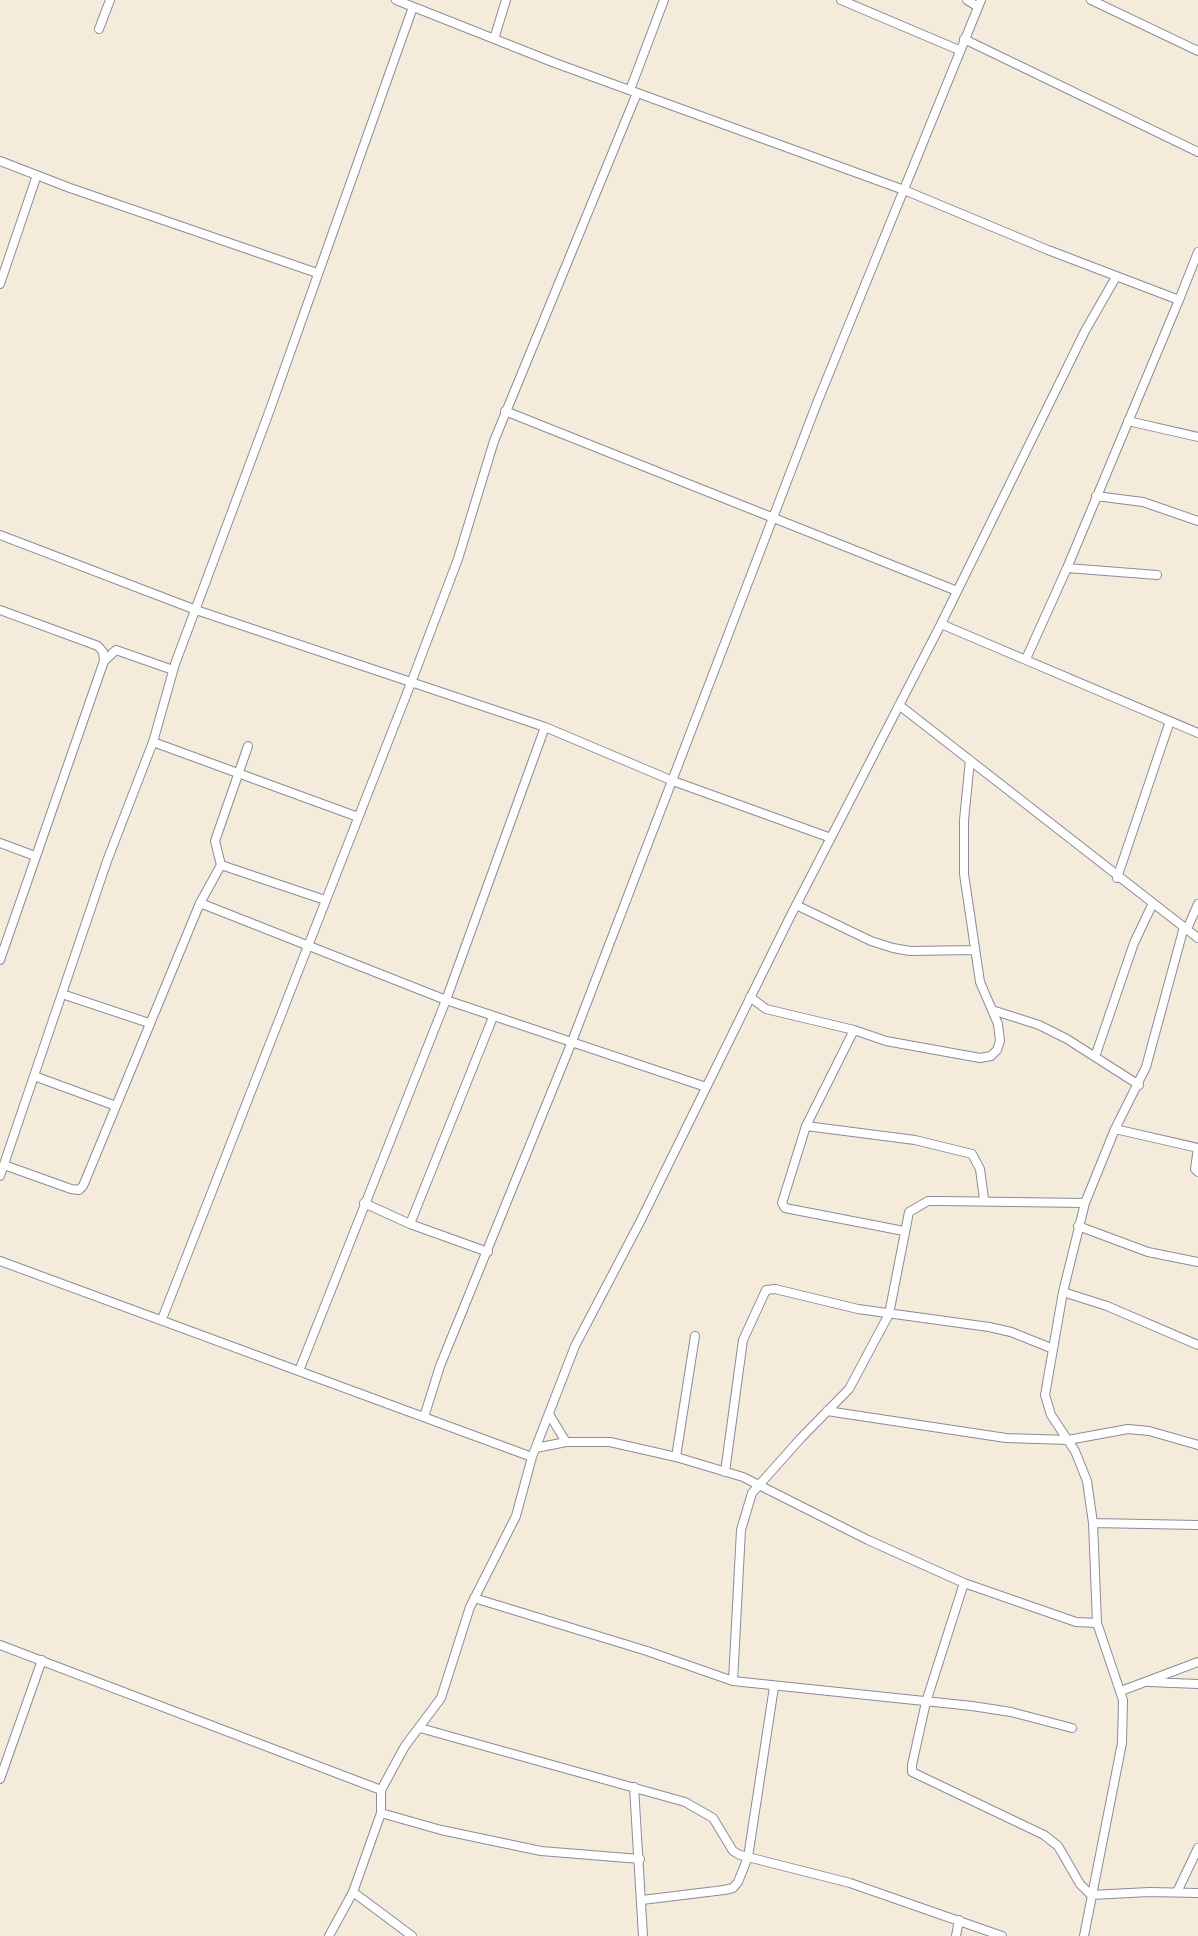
<!DOCTYPE html>
<html>
<head>
<meta charset="utf-8">
<style>
  body { margin:0 }
  canvas { display:block; background:#f5ebdb }
</style>
</head>
<body>
<canvas width="1198" height="1936"></canvas>
<script>
const ctx = document.querySelector('canvas').getContext('2d');
ctx.lineJoin = 'round';
function poly(rows) {
  const path = new Path2D();
  for (const r of rows) {
    path.moveTo(r[0], r[1]);
    for (let i = 2; i < r.length; i += 2) path.lineTo(r[i], r[i + 1]);
  }
  return path;
}
function stroke(path, color, width, dash) {
  ctx.strokeStyle = color;
  ctx.lineWidth = width;
  ctx.lineCap = dash ? 'butt' : 'round';
  ctx.setLineDash(dash || []);
  ctx.stroke(path);
}
const minor = poly([
  [396,0,555,63,904,190,1048,250,1179,300,1198,252],
  [841,0,959,50],
  [967,0,978,7],
  [1091,0,1198,51],
  [99,29,110,0],
  [494,39,506,0],
  [964,39,1198,152],
  [630,90,664,0],
  [0,161,70,188,317,273],
  [0,284,37,175],
  [505,411,957,591],
  [1128,421,1198,437],
  [1096,496,1143,502,1198,521],
  [0,535,196,610,545,727,673,781,831,838],
  [1067,568,1157,575],
  [0,610,98,646,103,652,104,661,116,650,173,670],
  [941,624,1198,733],
  [1026,659,1067,568,1179,300],
  [899,705,1198,938],
  [153,742,358,817],
  [0,843,35,856],
  [221,865,325,900],
  [1117,878,1170,721],
  [200,903,446,1000,706,1087],
  [796,905,871,941,893,948,910,951,973,950],
  [1187,929,1198,904],
  [0,960,104,661],
  [62,994,149,1023],
  [750,997,766,1009,854,1030,886,1041,980,1058,991,1056,997,1050,1000,1041,998,1024,980,982,964,874,964,820,970,760],
  [992,1010,1039,1025,1067,1039,1139,1085],
  [854,1030,806,1126,782,1203,785,1208,904,1231],
  [1095,1057,1134,943,1153,903],
  [34,1076,116,1106],
  [806,1126,915,1140,972,1154,980,1169,984,1199],
  [1115,1129,1198,1148],
  [1198,1148,1195,1169,1198,1172],
  [4,1165,71,1189,79,1190,83,1186,200,903,221,865,215,841,248,746],
  [0,1176,107,861,153,742,175,664,268,415,413,7],
  [364,1203,410,1224,488,1252],
  [410,1224,493,1017],
  [1078,1226,1148,1252,1198,1262],
  [0,1261,532,1457],
  [1063,1292,1107,1306,1198,1345],
  [162,1319,411,683,458,559,494,441,637,93],
  [299,1371,446,1000,545,727],
  [827,1411,1006,1438,1068,1440,1128,1429,1149,1431,1198,1445],
  [549,1414,566,1442],
  [424,1417,440,1366,571,1044,817,403,981,0],
  [536,1448,566,1442,610,1442,676,1457,743,1477,868,1540,964,1583,1076,1622,1097,1623],
  [676,1457,695,1336],
  [725,1472,743,1340,766,1290,775,1289,858,1309,989,1327,1011,1332,1051,1348],
  [1093,1523,1198,1525],
  [964,1583,926,1702,912,1765,912,1772,1044,1835,1058,1846,1080,1884,1091,1895,1149,1892,1198,1893],
  [474,1598,647,1651,733,1681,972,1706,1011,1712,1072,1728],
  [0,1645,381,1790],
  [733,1681,741,1530,752,1493,801,1438,849,1389,889,1314,909,1212,928,1201,940,1201,1085,1203],
  [1149,1682,1198,1684],
  [1121,1691,1198,1662],
  [420,1728,685,1802,713,1818,733,1851,740,1855,850,1883,1002,1936],
  [0,1779,42,1660],
  [634,1787,643,1936],
  [381,1813,441,1830,541,1851,640,1859],
  [353,1892,412,1936],
  [1177,1892,1198,1848],
  [642,1900,724,1890,733,1888,738,1882,748,1857,774,1687],
  [329,1936,353,1892,381,1813,381,1790,405,1746,441,1698,470,1607,516,1516,532,1457,575,1346,641,1220,789,919,941,624,1085,331,1116,277],
  [956,1936,959,1920],
  [1084,1936,1122,1743,1123,1700,1097,1623,1093,1523,1087,1481,1075,1451,1051,1415,1045,1395,1063,1292,1085,1203,1115,1129,1146,1067,1184,927]
]);
stroke(minor, '#888d9c', 10);
stroke(minor, '#fff', 8);
</script>
</body>
</html>
